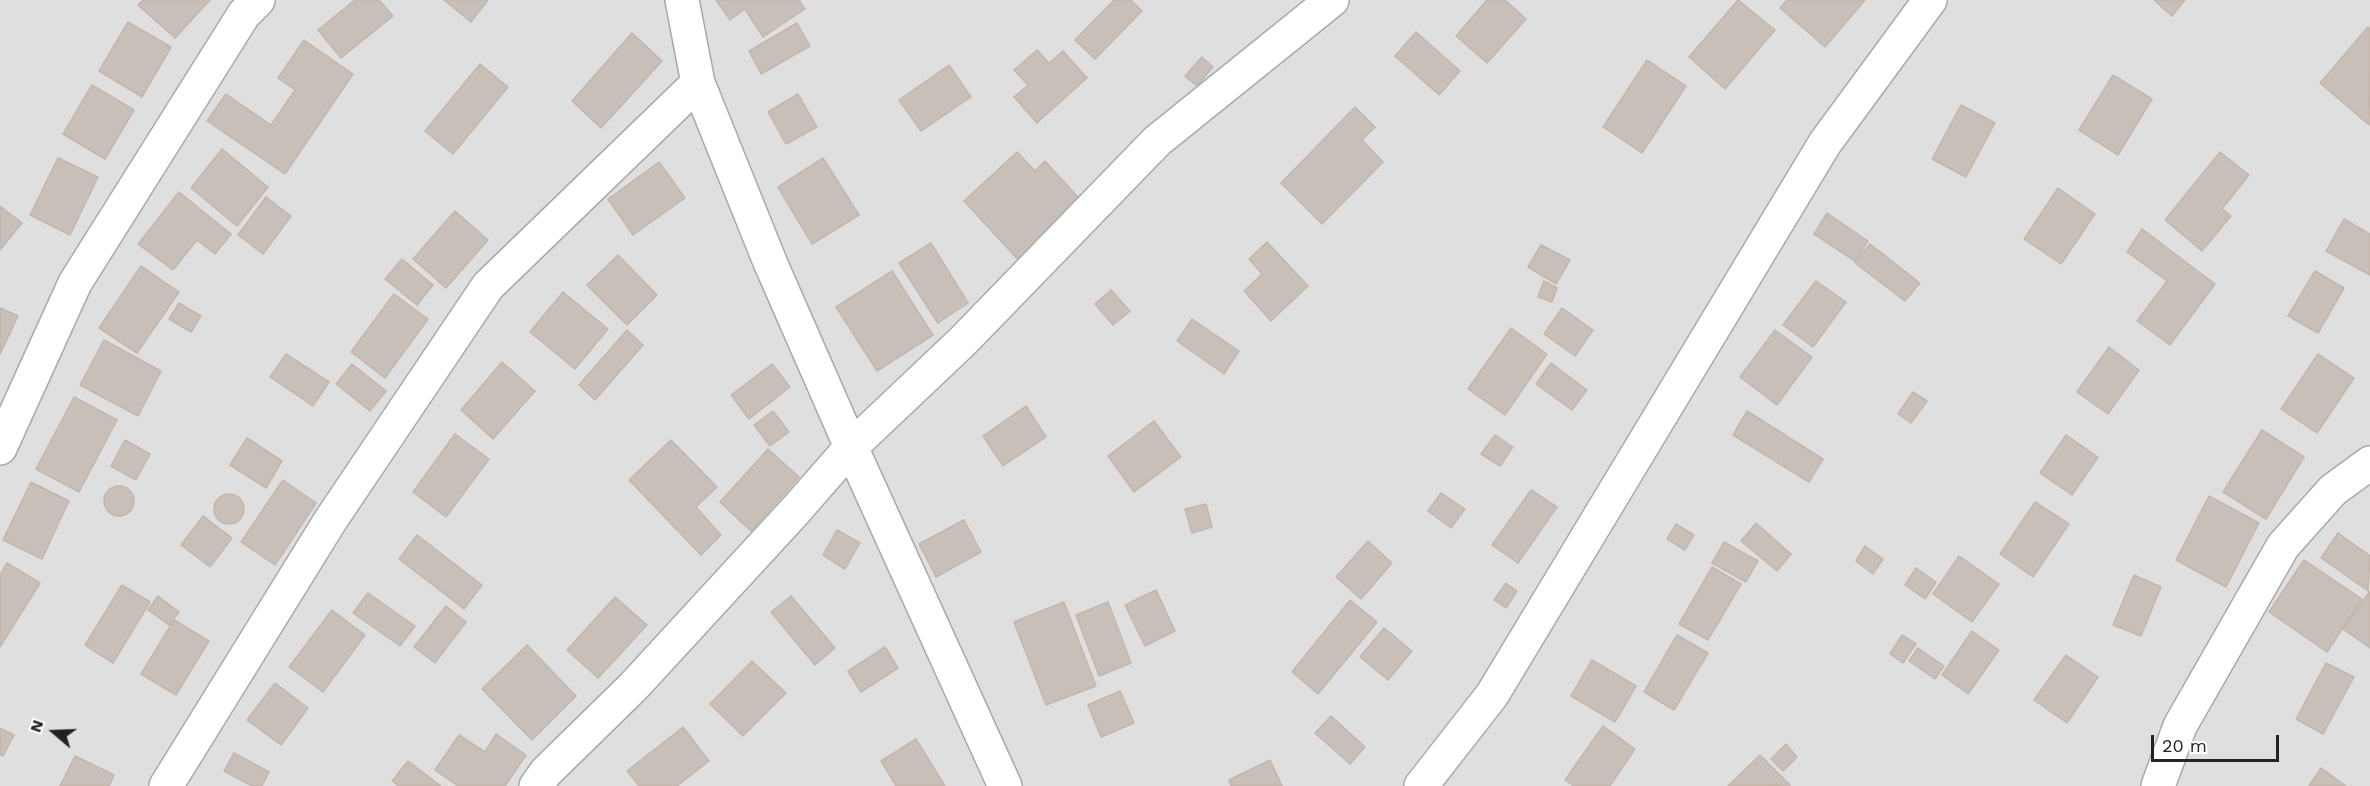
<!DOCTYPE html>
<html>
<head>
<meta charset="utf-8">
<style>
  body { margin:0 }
  #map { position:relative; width:2370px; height:786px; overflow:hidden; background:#f2efe9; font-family:"Work Sans",sans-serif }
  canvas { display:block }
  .north { position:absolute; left:24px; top:702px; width:60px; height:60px; -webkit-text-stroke:4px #fff; paint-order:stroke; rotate:289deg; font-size:16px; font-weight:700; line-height:24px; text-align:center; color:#222 }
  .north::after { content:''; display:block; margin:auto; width:21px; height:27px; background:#222; clip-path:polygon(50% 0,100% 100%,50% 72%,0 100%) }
  .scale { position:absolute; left:2151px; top:735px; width:128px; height:27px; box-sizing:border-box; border:3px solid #222; border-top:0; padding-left:8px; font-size:18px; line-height:21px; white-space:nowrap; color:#222; -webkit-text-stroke:4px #fff; paint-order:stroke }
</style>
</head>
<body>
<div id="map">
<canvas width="2370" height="786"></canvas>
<div class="north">N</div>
<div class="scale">20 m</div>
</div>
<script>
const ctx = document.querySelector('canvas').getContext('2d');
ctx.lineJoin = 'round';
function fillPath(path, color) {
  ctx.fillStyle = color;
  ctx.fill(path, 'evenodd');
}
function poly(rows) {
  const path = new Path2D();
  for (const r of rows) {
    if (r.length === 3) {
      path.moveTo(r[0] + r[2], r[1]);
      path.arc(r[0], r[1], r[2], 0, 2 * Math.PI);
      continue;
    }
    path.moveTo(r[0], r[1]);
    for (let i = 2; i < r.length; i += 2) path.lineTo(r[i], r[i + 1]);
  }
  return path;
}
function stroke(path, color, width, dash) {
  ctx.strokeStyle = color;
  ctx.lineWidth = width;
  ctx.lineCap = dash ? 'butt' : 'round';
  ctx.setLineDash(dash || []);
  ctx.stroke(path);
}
const residential = poly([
  [0,0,2370,0,2370,786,0,786]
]);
const building = poly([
  [143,0,210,0,175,38,138,5,143,0],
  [355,0,379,0,393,16,341,58,318,30,355,0],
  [444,0,488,0,471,22,444,0],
  [716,0,799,0,805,9,763,37,745,9,730,20,716,0],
  [1114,0,1131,0,1142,11,1095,59,1075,40,1114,0],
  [1487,0,1505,0,1526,19,1487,63,1456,36,1487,0],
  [1738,0,1775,30,1725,89,1689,57,1738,0],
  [1787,0,1865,0,1825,47,1780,8,1787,0],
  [2154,0,2185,0,2172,16,2154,0],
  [128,22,171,47,142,97,99,71,128,22],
  [797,23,810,46,761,74,749,51,797,23],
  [2368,27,2370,29,2369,125,2320,83,2368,27],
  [1416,32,1460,71,1439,95,1395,56,1416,32],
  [632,33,662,61,601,128,572,101,632,33],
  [304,40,353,74,285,174,207,121,226,94,271,125,295,90,278,78,304,40],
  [1037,50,1049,63,1063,51,1087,78,1037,123,1014,97,1028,85,1014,70,1037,50],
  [1202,57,1213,67,1197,86,1185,76,1202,57],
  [1647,60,1686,86,1642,153,1603,127,1647,60],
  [480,64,508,87,453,154,425,131,480,64],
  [949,65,971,97,921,131,899,100,949,65],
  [2113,75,2152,99,2118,155,2079,130,2113,75],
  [92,85,134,110,105,159,63,134,92,85],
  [798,94,817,127,786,144,768,112,798,94],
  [1961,105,1995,123,1966,177,1932,159,1961,105],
  [1355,107,1375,127,1362,140,1383,162,1322,224,1281,183,1355,107],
  [222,149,268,187,237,226,191,188,222,149],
  [1017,152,1035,171,1045,161,1087,207,1023,265,964,201,1017,152],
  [2220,152,2249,175,2222,209,2231,216,2202,251,2165,220,2220,152],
  [58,158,98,177,70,235,30,215,58,158],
  [823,158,859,215,812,244,778,187,823,158],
  [659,162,685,198,633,235,608,199,659,162],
  [2058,188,2095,214,2061,264,2024,239,2058,188],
  [179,192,231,234,215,254,197,240,173,270,138,244,179,192],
  [266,197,291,216,263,254,238,235,266,197],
  [0,206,22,223,0,250,0,206],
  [455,211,488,240,446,288,413,259,455,211],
  [1827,213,1868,241,1855,261,1814,234,1827,213],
  [2344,219,2370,234,2370,275,2326,251,2344,219],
  [2142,229,2215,284,2170,345,2137,321,2167,281,2127,252,2142,229],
  [1267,242,1308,286,1271,321,1244,291,1262,274,1249,259,1267,242],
  [931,243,968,303,938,323,899,263,931,243],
  [1870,244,1920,283,1905,301,1855,263,1870,244],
  [1541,245,1570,260,1556,284,1528,267,1541,245],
  [618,255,657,295,627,325,587,285,618,255],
  [402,259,433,285,417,305,385,279,402,259],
  [141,266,179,292,137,353,99,328,141,266],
  [892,271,933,335,877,371,836,307,892,271],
  [2315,271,2344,288,2318,333,2288,316,2315,271],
  [1544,281,1557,288,1552,302,1538,297,1544,281],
  [1816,281,1846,302,1813,347,1783,325,1816,281],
  [1111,290,1130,311,1113,325,1095,304,1111,290],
  [563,292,608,329,575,369,530,332,563,292],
  [394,294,428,319,385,378,351,352,394,294],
  [179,303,201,316,191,332,169,319,179,303],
  [0,308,18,316,0,354,0,308],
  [1562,308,1593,330,1575,356,1544,334,1562,308],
  [1192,319,1239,351,1224,374,1177,341,1192,319],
  [1511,328,1547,354,1505,415,1468,389,1511,328],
  [627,330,643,345,595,400,579,385,627,330],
  [1775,330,1812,357,1777,405,1740,377,1775,330],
  [104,340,161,371,138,416,80,385,104,340],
  [2109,347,2139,370,2108,414,2077,392,2109,347],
  [286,354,329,382,313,406,270,377,286,354],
  [2318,354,2354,378,2317,433,2281,409,2318,354],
  [502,362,535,391,493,439,461,410,502,362],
  [1551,363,1587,390,1572,410,1536,384,1551,363],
  [352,364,386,391,370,411,336,384,352,364],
  [772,364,790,387,749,419,731,395,772,364],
  [1913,392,1927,401,1911,423,1898,414,1913,392],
  [74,397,117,420,79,492,36,469,74,397],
  [1026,406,1046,437,1003,466,983,436,1026,406],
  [773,411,789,432,770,446,754,425,773,411],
  [1747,411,1823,459,1809,482,1733,435,1747,411],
  [1154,421,1181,457,1134,492,1108,456,1154,421],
  [2262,430,2304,457,2266,519,2223,492,2262,430],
  [455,434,489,459,446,517,413,492,455,434],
  [1495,435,1513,447,1500,466,1481,454,1495,435],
  [2066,435,2098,457,2072,495,2040,473,2066,435],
  [247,438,282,461,266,488,230,465,247,438],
  [125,440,150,454,136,480,111,466,125,440],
  [671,440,717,487,696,507,721,535,701,555,629,480,671,440],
  [768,449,799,477,751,531,720,502,768,449],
  [283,480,316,503,275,565,241,542,283,480],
  [31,482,69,501,42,559,3,540,31,482],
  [119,501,15],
  [1531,490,1557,507,1518,563,1492,545,1531,490],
  [1441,493,1465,509,1451,528,1428,511,1441,493],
  [229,509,15],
  [2209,496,2259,523,2226,587,2176,560,2209,496],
  [2035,502,2069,524,2033,577,2000,554,2035,502],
  [1206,504,1212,527,1192,533,1185,509,1206,504],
  [203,516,232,538,210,567,181,545,203,516],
  [964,520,981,552,936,577,919,544,964,520],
  [1756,523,1791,554,1777,571,1741,541,1756,523],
  [1676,524,1694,535,1685,550,1667,539,1676,524],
  [837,530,860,543,845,569,823,555,837,530],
  [2338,533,2370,556,2368,591,2321,558,2338,533],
  [417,535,482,585,464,609,399,559,417,535],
  [1368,541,1392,563,1361,599,1336,577,1368,541],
  [1724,542,1758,561,1746,582,1712,563,1724,542],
  [1865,546,1883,559,1873,574,1856,561,1865,546],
  [1959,556,1999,584,1972,622,1933,594,1959,556],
  [2304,560,2362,599,2327,652,2269,612,2304,560],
  [7,563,40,583,0,647,0,575,7,563],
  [1712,567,1741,584,1708,640,1679,624,1712,567],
  [1916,568,1936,582,1925,599,1905,585,1916,568],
  [2134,575,2161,587,2141,636,2113,625,2134,575],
  [1506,583,1517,591,1506,608,1494,600,1506,583],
  [122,585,150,602,113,663,85,645,122,585],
  [1156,590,1175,631,1145,646,1125,605,1156,590],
  [2370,591,2370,648,2343,629,2370,591],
  [368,593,415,626,400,646,353,613,368,593],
  [158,596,179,612,169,625,148,610,158,596],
  [791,596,835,648,815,665,771,612,791,596],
  [615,597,647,625,598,678,567,650,615,597],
  [1350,600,1377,622,1318,694,1292,672,1350,600],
  [1064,602,1096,686,1046,705,1014,622,1064,602],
  [1108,602,1131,663,1099,676,1076,615,1108,602],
  [446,606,466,622,435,663,414,647,446,606],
  [332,610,365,635,323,692,289,667,332,610],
  [174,620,209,641,176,695,141,674,174,620],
  [1384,628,1412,651,1388,680,1360,657,1384,628],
  [1972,631,1999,650,1968,694,1942,675,1972,631],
  [1677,635,1708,653,1674,710,1644,692,1677,635],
  [1902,635,1916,644,1903,663,1890,654,1902,635],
  [527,645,576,696,532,740,482,689,527,645],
  [885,647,898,668,861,692,848,671,885,647],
  [1918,648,1944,666,1935,679,1909,661,1918,648],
  [2066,655,2098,677,2067,723,2034,700,2066,655],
  [1592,660,1636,686,1615,722,1571,696,1592,660],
  [752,661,786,693,743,736,710,704,752,661],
  [2326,663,2354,677,2323,734,2296,719,2326,663],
  [275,683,308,708,281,745,247,720,275,683],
  [1120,691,1134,723,1101,737,1088,705,1120,691],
  [1331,716,1365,747,1350,764,1315,733,1331,716],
  [1603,726,1635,749,1610,786,1574,786,1565,780,1603,726],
  [683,727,709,761,677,786,639,786,627,771,683,727],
  [0,728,14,735,3,756,0,755,0,728],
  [496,734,526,755,505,786,458,786,435,770,459,735,485,752,496,734],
  [916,739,945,786,896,786,881,761,916,739],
  [1786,744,1797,757,1783,771,1771,759,1786,744],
  [234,753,269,772,262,786,252,786,224,771,234,753],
  [1760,755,1790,785,1728,786,1760,755],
  [75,756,114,775,109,786,60,786,75,756],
  [1270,760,1282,786,1231,786,1229,780,1270,760],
  [408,761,441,786,399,786,392,781,408,761],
  [2321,768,2346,786,2309,786,2321,768]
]);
const minor = poly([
  [682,0,698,83,770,262,851,447,1005,786],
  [0,448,75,283,244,14,258,0],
  [166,786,330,521,488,286,698,83],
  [536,786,546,772,633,687,795,511,851,447,963,341,1157,141,1332,0],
  [1421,786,1492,695,1825,143,1930,0],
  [2158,786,2180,726,2283,546,2333,490,2370,463]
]);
fillPath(residential, '#e0dfdf');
fillPath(building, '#c7bfb8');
stroke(building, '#c4b6ab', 1.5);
stroke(minor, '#a9a9a9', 36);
stroke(minor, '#fff', 33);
</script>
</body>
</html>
